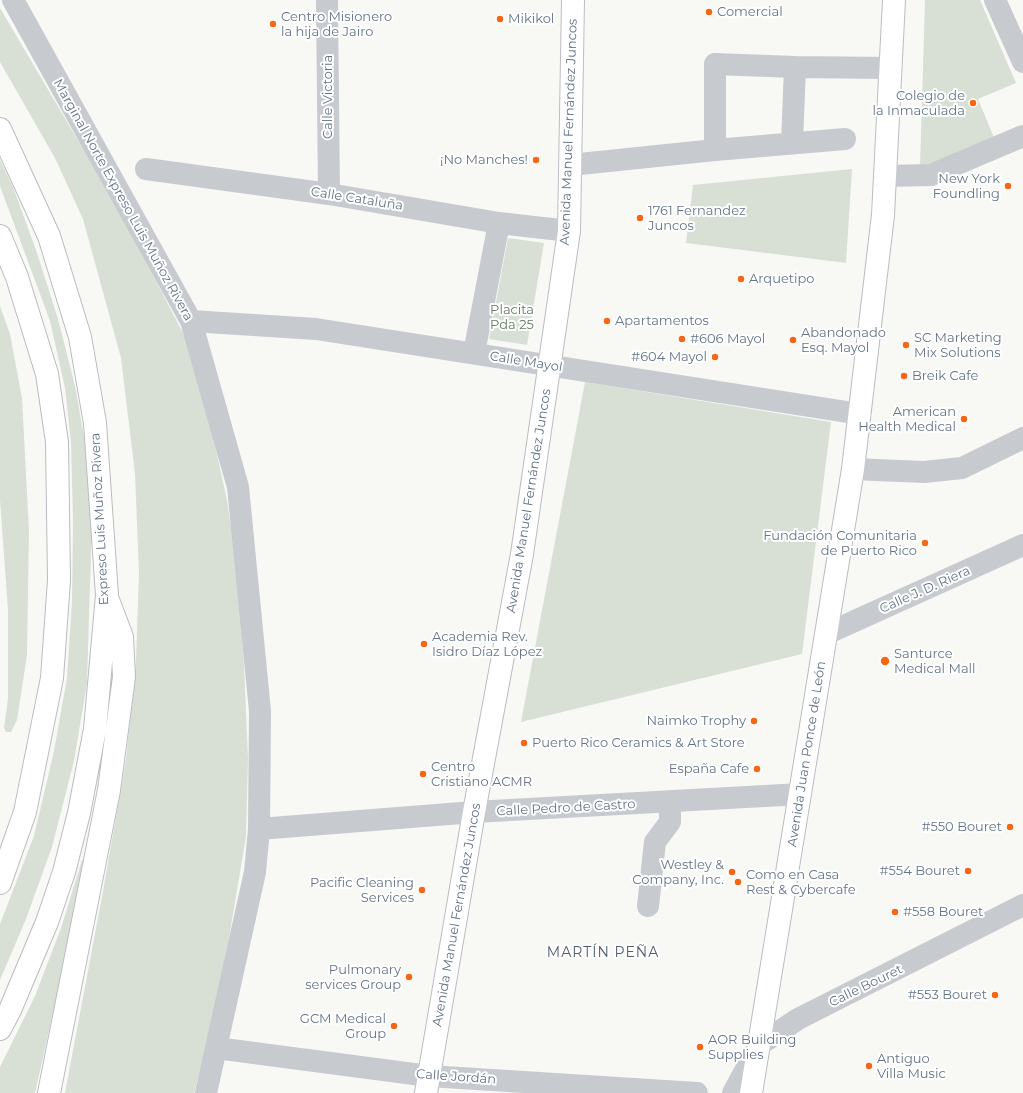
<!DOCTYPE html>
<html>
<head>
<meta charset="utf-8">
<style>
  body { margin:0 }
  canvas { display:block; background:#f8f8f5 }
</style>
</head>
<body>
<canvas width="1023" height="1093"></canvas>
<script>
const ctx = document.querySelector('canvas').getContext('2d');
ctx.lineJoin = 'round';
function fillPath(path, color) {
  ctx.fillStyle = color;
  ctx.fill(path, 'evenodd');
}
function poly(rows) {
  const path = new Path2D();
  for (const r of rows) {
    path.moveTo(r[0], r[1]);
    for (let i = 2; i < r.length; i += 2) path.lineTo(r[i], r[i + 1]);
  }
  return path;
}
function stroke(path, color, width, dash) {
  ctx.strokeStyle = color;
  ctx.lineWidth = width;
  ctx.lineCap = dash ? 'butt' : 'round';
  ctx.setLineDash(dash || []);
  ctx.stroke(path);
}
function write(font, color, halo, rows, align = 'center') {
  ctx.font = font + ' Montserrat,sans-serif';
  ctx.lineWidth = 4;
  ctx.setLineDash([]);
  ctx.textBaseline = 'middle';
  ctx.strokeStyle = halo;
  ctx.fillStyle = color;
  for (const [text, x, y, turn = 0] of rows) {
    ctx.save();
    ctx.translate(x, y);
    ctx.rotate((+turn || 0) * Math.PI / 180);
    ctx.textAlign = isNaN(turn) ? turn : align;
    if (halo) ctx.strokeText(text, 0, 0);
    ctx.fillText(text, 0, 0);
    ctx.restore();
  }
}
const green = poly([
  [925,0,980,0,1016,83,978,99,995,140,920,167],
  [0,8,122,215,185,337,211,427,227,500,237,568,244,665,248,758,246,837,230,932,212,1025,194,1093,65,1093,103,891,126,760,136,660,139,573,135,474,121,358,83,219,55,158,0,62],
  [0,160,13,187,37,253,58,319,75,386,87,453,92,520,87,683,74,761,52,847,26,919,0,980,0,924,34,836,54,751,67,678,72,601,73,521,71,442,65,388,50,321,0,186],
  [852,169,846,263,686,243,693,185],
  [508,238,544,243,527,345,489,339],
  [0,306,10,334,22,398,29,531,27,655,17,720,11,732,6,732,4,728,8,699,8,610,0,500],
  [585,382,831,422,802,654,521,722],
  [82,860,87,861,35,1093,0,1093,0,1067,35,996,61,928]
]);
const minor = poly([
  [13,0,191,321,238,487,260,711,259,829,255,872,206,1093],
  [327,0,329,194],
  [995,0,1023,62],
  [845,139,715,150,715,64,795,67,891,68],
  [792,143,795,67],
  [570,165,715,150],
  [146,169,329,194,499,223,569,231],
  [885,176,931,175,1023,136],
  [191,321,316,329,860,414],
  [474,353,499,223],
  [853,469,924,472,962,468,1023,438],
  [826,634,1023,545],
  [259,829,474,812,801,794],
  [648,906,655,842,670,822,670,803],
  [216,1048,429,1076,697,1093],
  [733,1093,759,1045,798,1019,1023,905]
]);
const major = poly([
  [426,1093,474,812,522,554,569,231,573,0],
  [751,1093,853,469,883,215,894,0]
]);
const highway = poly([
  [0,129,49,236,80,337,95,423,107,595,95,729,79,813,64,872,47,922,10,1010,0,1029],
  [0,236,17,277,47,374,57,442,59,580,52,678,25,812,0,883],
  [49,1093,109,790,124,677,122,637,108,600]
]);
const markers = [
  [709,12,4,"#f56617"],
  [500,19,4,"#f56617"],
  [273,24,4,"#f56617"],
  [973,103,4,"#f56617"],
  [536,160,4,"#f56617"],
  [1008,186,4,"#f56617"],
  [640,218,4,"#f56617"],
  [741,279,4,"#f56617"],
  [607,321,4,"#f56617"],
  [682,339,4,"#f56617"],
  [793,340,4,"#f56617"],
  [906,345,4,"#f56617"],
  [715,357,4,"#f56617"],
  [904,376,4,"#f56617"],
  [964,419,4,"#f56617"],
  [925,543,4,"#f56617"],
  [424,644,4,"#f56617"],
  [885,661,5,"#f56617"],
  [754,721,4,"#f56617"],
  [524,743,4,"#f56617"],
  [757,769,4,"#f56617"],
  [423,774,4,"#f56617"],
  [1010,827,4,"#f56617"],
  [968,871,4,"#f56617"],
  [732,872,4,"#f56617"],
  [738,882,4,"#f56617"],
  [422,890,4,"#f56617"],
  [895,912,4,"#f56617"],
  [409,977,4,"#f56617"],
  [995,995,4,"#f56617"],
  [394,1026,4,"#f56617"],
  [700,1047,4,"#f56617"],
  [869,1066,4,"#f56617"]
];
const poiNames = [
  ["Comercial",717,12],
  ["Centro Misionero",281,17],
  ["la hija de Jairo",281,32],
  ["Mikikol",508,19],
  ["Colegio de",965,96,"right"],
  ["la Inmaculada",965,111,"right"],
  ["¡No Manches!",528,160,"right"],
  ["New York",1000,179,"right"],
  ["Foundling",1000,194,"right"],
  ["1761 Fernandez",648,211],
  ["Juncos",648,226],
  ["Arquetipo",749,279],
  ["Apartamentos",615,321],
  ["Abandonado",801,333],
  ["Esq. Mayol",801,348],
  ["SC Marketing",914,338],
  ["Mix Solutions",914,353],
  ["#606 Mayol",690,339],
  ["#604 Mayol",707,357,"right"],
  ["Breik Cafe",912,376],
  ["American",956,412,"right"],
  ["Health Medical",956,427,"right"],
  ["Fundación Comunitaria",917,536,"right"],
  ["de Puerto Rico",917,551,"right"],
  ["Academia Rev.",432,637],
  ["Isidro Díaz López",432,652],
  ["Santurce",894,654],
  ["Medical Mall",894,669],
  ["Naimko Trophy",746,721,"right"],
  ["Puerto Rico Ceramics & Art Store",532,743],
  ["Centro",431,767],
  ["Cristiano ACMR",431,782],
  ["España Cafe",749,769,"right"],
  ["#550 Bouret",1002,827,"right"],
  ["Westley &",724,865,"right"],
  ["Company, Inc.",724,880,"right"],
  ["#554 Bouret",960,871,"right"],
  ["Como en Casa",746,875],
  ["Rest & Cybercafe",746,890],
  ["Pacific Cleaning",414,883,"right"],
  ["Services",414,898,"right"],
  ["#558 Bouret",903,912],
  ["Pulmonary",401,970,"right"],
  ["services Group",401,985,"right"],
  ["#553 Bouret",987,995,"right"],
  ["GCM Medical",386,1019,"right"],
  ["Group",386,1034,"right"],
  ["AOR Building",708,1040],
  ["Supplies",708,1055],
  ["Antiguo",877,1059],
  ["Villa Music",877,1074]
];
const streetNames = [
  ["Calle Victoria",328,97,-90],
  ["Avenida Manuel Fernández Juncos",569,132,-88],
  ["Calle Cataluña",357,199,9],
  ["Marginal Norte Expreso Luis Muñoz Rivera",123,200,61],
  ["Calle Mayol",526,362,9],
  ["Avenida Manuel Fernández Juncos",529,501,-81],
  ["Expreso Luis Muñoz Rivera",100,519,-93],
  ["Calle J. D. Riera",925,590,-24],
  ["Avenida Juan Ponce de León",807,754,-81],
  ["Calle Pedro de Castro",566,808,-3],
  ["Avenida Manuel Fernández Juncos",457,915,-80],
  ["Calle Bouret",866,986,-26],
  ["Calle Jordán",456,1077,4]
];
const parkNames = [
  ["Placita",512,310],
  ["Pda 25",512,325]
];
const neighbourhoodNames = [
  ["MARTÍN PEÑA",603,953]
];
fillPath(green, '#d8e0d5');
stroke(major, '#babdc2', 24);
stroke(highway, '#b9bcc0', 24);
stroke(minor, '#c7cacf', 22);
stroke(major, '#fff', 22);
stroke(highway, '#fff', 22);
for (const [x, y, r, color] of markers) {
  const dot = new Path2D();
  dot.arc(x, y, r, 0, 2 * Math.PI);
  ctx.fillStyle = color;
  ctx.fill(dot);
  stroke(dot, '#fff', 1.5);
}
write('13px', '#647489', '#fff', poiNames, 'left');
write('13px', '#647489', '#fff', streetNames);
write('13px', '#627a5f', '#fff', parkNames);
ctx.letterSpacing = '1px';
write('14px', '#525e6d', '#fff', neighbourhoodNames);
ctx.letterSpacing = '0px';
</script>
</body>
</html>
